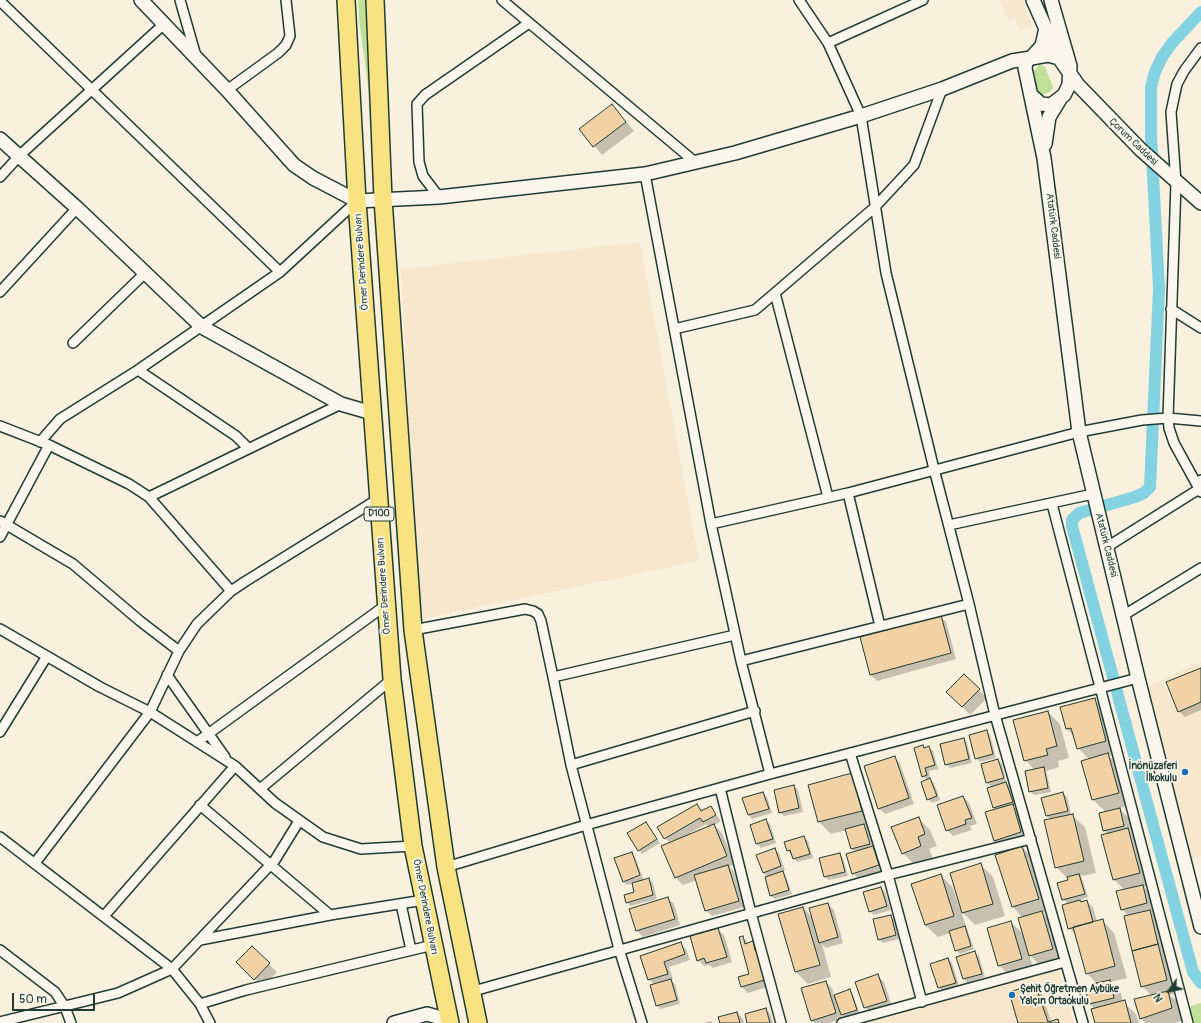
<!DOCTYPE html>
<html>
<head>
<meta charset="utf-8">
<style>
  body { margin:0 }
  #map { position:relative; width:1201px; height:1023px; overflow:hidden; background:#f9f0de; font-family:Pangolin,sans-serif }
  canvas { display:block }
  .north { position:absolute; left:1149px; top:971px; width:40px; height:40px; -webkit-text-stroke:3px #fbf7ec; paint-order:stroke; rotate:237deg; font-size:11px; font-weight:700; line-height:16px; text-align:center; color:#1f3d34 }
  .north::after { content:''; display:block; margin:auto; width:14px; height:18px; background:#1f3d34; clip-path:polygon(50% 0,100% 100%,50% 72%,0 100%) }
  .scale { position:absolute; left:12px; top:993px; width:83px; height:18px; box-sizing:border-box; border:2px solid #1f3d34; border-top:0; padding-left:5px; font-size:12px; line-height:14px; white-space:nowrap; color:#1f3d34; -webkit-text-stroke:3px #fbf7ec; paint-order:stroke }
</style>
</head>
<body>
<div id="map">
<canvas width="1201" height="1023"></canvas>
<div class="north">N</div>
<div class="scale">50 m</div>
</div>
<script>
const ctx = document.querySelector('canvas').getContext('2d');
ctx.lineJoin = 'round';
function fillPath(path, color) {
  ctx.fillStyle = color;
  ctx.fill(path, 'evenodd');
}
function poly(rows) {
  const path = new Path2D();
  for (const r of rows) {
    path.moveTo(r[0], r[1]);
    for (let i = 2; i < r.length; i += 2) path.lineTo(r[i], r[i + 1]);
  }
  return path;
}
function stroke(path, color, width, dash) {
  ctx.strokeStyle = color;
  ctx.lineWidth = width;
  ctx.lineCap = dash ? 'butt' : 'round';
  ctx.setLineDash(dash || []);
  ctx.stroke(path);
}
function write(font, color, halo, rows, align = 'center') {
  ctx.font = font + ' Pangolin,sans-serif';
  ctx.lineWidth = 3.5;
  ctx.setLineDash([]);
  ctx.textBaseline = 'middle';
  ctx.strokeStyle = halo;
  ctx.fillStyle = color;
  for (const [text, x, y, turn = 0] of rows) {
    ctx.save();
    ctx.translate(x, y);
    ctx.rotate((+turn || 0) * Math.PI / 180);
    ctx.textAlign = isNaN(turn) ? turn : align;
    if (halo) ctx.strokeText(text, 0, 0);
    ctx.fillText(text, 0, 0);
    ctx.restore();
  }
}
const built = poly([
  [1000,0,1022,0,1033,27,1020,31,1015,19,1008,21],
  [640,242,699,561,418,620,401,269],
  [1201,662,1201,856,1192,859,1146,687],
  [1058,967,1074,1023,858,1023]
]);
const green = poly([
  [358,0,365,0,369,93,359,20],
  [1039,65,1042,65,1045,67,1053,87,1051,91,1042,95,1037,92,1034,71],
  [1201,1003,1201,1023,1188,1023,1184,1008]
]);
const shadow = poly([
  [612,105,634,131,602,155,581,129],
  [940,616,946,622,956,659,877,681,871,675,861,637],
  [1201,669,1201,710,1185,717,1179,711],
  [964,675,987,698,970,715,948,692],
  [1094,699,1106,711,1117,753,1109,756,1120,766,1131,805,1119,808,1132,821,1152,885,1144,887,1155,898,1159,916,1155,916,1162,923,1179,992,1170,995,1180,1004,1183,1020,1176,1023,1145,1023,1141,1018,1152,996,1142,986,1128,916,1122,909,1125,890,1114,880,1108,835,1104,830,1106,812,1093,800,1089,759,1078,748,1074,736,1067,729],
  [1048,712,1060,724,1069,758,1058,761,1059,767,1046,771,1051,792,1034,795,1030,791,1035,770,1025,760],
  [986,731,990,735,996,758,980,762,976,758],
  [964,739,967,743,972,763,950,768,946,764],
  [923,746,925,749,929,748,933,751,938,769,929,771,930,779,934,783,940,800,932,803,928,799,927,780,923,776],
  [894,757,900,763,914,804,885,814,879,808],
  [998,760,1002,764,1006,782,1010,787,1016,805,1013,806,1025,818,1033,844,1022,847,1034,859,1050,911,1043,913,1054,924,1065,961,1042,968,1029,954,1034,971,1011,977,999,965,1011,922,1024,935,1023,918,1013,907,997,855,1006,852,994,840,997,810,994,807,992,787,987,783],
  [852,775,873,823,865,825,868,828,873,848,878,853,884,871,859,879,853,873,856,852,852,849,847,830,831,834,819,822,810,785],
  [794,786,798,790,803,812,784,816,780,812],
  [763,793,767,797,772,813,752,819,749,815,744,799],
  [1063,793,1067,797,1071,815,1085,827,1096,873,1081,876,1088,897,1079,900,1082,903,1087,902,1093,907,1097,922,1102,920,1114,933,1127,978,1110,982,1121,993,1123,1002,1136,1014,1139,1023,1096,1023,1095,1009,1090,1004,1098,987,1097,984,1087,973,1075,934,1069,928,1068,904,1063,899,1069,880,1056,867,1051,820,1047,816,1042,799],
  [963,797,969,803,977,824,970,826,972,830,953,836,947,830],
  [696,805,703,811,710,807,721,821,714,825,722,833,735,864,729,867,734,872,744,907,712,916,706,910,697,880,683,885,675,877,670,843,665,838],
  [706,824,709,827,691,834,690,833],
  [918,818,930,830,937,846,929,849,933,858,915,865,903,853],
  [766,821,770,824,776,843,761,848,757,844,751,826],
  [646,823,660,843,642,854,639,850],
  [804,837,808,841,813,858,797,862,788,851],
  [775,849,779,853,785,870,782,871,786,876,792,894,775,899,771,896,768,877,763,872],
  [631,853,635,857,644,881,649,879,653,883,657,899,630,906,627,902,635,893,633,883,627,885,624,881],
  [840,854,843,858,848,876,828,880,825,876],
  [980,864,993,877,1005,916,975,925,963,913,951,873],
  [941,875,953,888,974,949,960,954,956,950,950,933,938,937,925,925],
  [881,888,885,892,891,910,874,915,870,911],
  [668,898,674,904,680,925,643,937,637,931],
  [828,904,834,910,843,943,826,948,822,944,831,977,808,984,795,971,803,908,813,918],
  [890,916,894,920,899,939,883,943,879,939],
  [718,929,724,935,732,962,713,968,709,965,704,966,698,960],
  [743,937,749,944,753,943,759,949,773,985,748,993,742,987,751,974],
  [680,943,686,949,690,960,669,967,673,979,671,980,675,984,680,1004,660,1009,657,1005,655,985,649,979,641,956],
  [252,947,277,972,263,987,237,962],
  [975,953,979,956,985,977,967,983,964,979,957,958],
  [948,959,952,963,959,986,943,992,939,988,931,964],
  [878,976,884,982,892,1006,871,1013,865,1007],
  [826,982,832,988,834,996,849,990,853,994,860,1014,846,1019,839,1012,842,1019,829,1023,814,1023,812,1020],
  [1035,985,1041,991,1051,1022,1057,1020,1060,1023,1019,1023],
  [766,1009,770,1013,773,1023,748,1023],
  [737,1013,743,1019,744,1023,721,1023],
  [711,1021,713,1023,706,1023,706,1022]
]);
const canal = poly([
  [1201,12,1172,43,1162,57,1155,72,1151,87,1151,136,1159,289,1150,487,1144,493,1135,497,1079,513,1072,520,1072,526,1193,972,1201,983]
]);
const building = poly([
  [612,104,626,122,593,147,579,129,612,104],
  [941,615,951,653,870,675,860,637,941,615],
  [1201,668,1201,702,1178,712,1166,682,1201,668],
  [964,674,980,689,962,707,946,692,964,674],
  [1095,698,1106,741,1077,749,1071,728,1066,729,1060,707,1095,698],
  [1048,711,1057,746,1046,749,1048,755,1024,761,1013,720,1048,711],
  [987,730,993,754,975,759,969,735,987,730],
  [964,738,969,759,945,765,940,744,964,738],
  [923,745,924,748,929,746,935,765,925,768,927,775,922,777,914,748,923,745],
  [1108,753,1119,793,1092,800,1081,761,1108,753],
  [895,756,909,798,878,809,864,766,895,756],
  [998,759,1004,778,986,783,981,764,998,759],
  [1044,767,1048,788,1029,792,1025,771,1044,767],
  [852,773,862,811,818,822,808,785,852,773],
  [930,778,937,796,927,800,921,782,930,778],
  [1006,782,1013,802,993,808,987,788,1006,782],
  [794,785,799,808,779,813,774,790,794,785],
  [763,792,769,809,748,815,742,798,763,792],
  [1063,792,1068,811,1046,816,1041,798,1063,792],
  [963,796,972,818,965,820,966,824,946,831,937,805,963,796],
  [697,804,701,811,711,806,716,815,703,822,700,818,664,839,657,827,697,804],
  [1013,804,1021,832,994,841,985,812,1013,804],
  [1120,808,1124,826,1103,831,1099,813,1120,808],
  [1073,814,1084,861,1055,868,1044,820,1073,814],
  [919,817,925,834,918,837,921,846,902,854,891,827,919,817],
  [766,819,773,839,756,844,750,825,766,819],
  [646,822,657,839,638,851,627,833,646,822],
  [714,824,727,856,675,878,661,846,714,824],
  [864,824,870,844,851,849,845,829,864,824],
  [1128,828,1140,873,1113,880,1101,835,1128,828],
  [804,836,810,854,793,859,790,850,787,851,784,842,804,836],
  [873,846,879,865,852,874,846,854,873,846],
  [1022,846,1039,899,1012,907,995,855,1022,846],
  [775,848,781,866,763,873,756,855,775,848],
  [632,852,640,875,623,882,614,858,632,852],
  [840,853,845,872,824,877,819,858,840,853],
  [981,863,993,904,962,913,950,873,981,863],
  [728,865,739,901,705,911,694,875,728,865],
  [783,871,789,890,770,896,765,877,783,871],
  [941,874,954,916,925,925,911,884,941,874],
  [1079,874,1085,894,1062,900,1057,883,1068,880,1067,877,1079,874],
  [649,878,653,895,626,903,624,895,634,892,632,883,649,878],
  [1143,885,1147,903,1121,910,1116,891,1143,885],
  [881,887,887,906,869,912,863,892,881,887],
  [668,897,675,919,636,931,629,909,668,897],
  [1080,900,1081,902,1087,900,1093,922,1068,929,1062,905,1080,900],
  [828,903,838,937,819,943,809,908,828,903],
  [803,907,820,965,795,972,778,914,803,907],
  [1150,910,1158,944,1132,951,1124,916,1150,910],
  [1042,911,1053,949,1029,956,1018,918,1042,911],
  [891,915,896,935,878,940,873,919,891,915],
  [1103,919,1115,966,1086,974,1073,927,1103,919],
  [1011,921,1022,959,998,966,987,928,1011,921],
  [965,926,971,946,955,951,949,931,965,926],
  [718,928,727,957,706,963,704,958,697,961,690,936,718,928],
  [743,936,745,944,753,941,755,950,759,949,768,979,741,987,738,977,749,974,739,937,743,936],
  [681,942,685,954,664,962,668,974,648,980,640,956,681,942],
  [1158,944,1167,980,1141,987,1132,951,1158,944],
  [252,946,270,963,254,980,236,962,252,946],
  [975,951,982,974,963,979,956,957,975,951],
  [948,958,956,983,938,988,930,964,948,958],
  [878,974,887,1001,864,1008,855,982,878,974],
  [671,979,677,1000,656,1006,650,985,671,979],
  [1110,980,1114,998,1089,1004,1086,992,1090,988,1097,986,1096,983,1110,980],
  [826,981,836,1013,811,1021,801,988,826,981],
  [1035,984,1048,1022,1058,1019,1059,1023,1018,1023,1009,992,1035,984],
  [850,989,857,1010,841,1015,834,995,850,989],
  [1168,991,1172,1008,1140,1019,1134,999,1168,991],
  [1125,1000,1131,1023,1095,1023,1091,1009,1125,1000],
  [766,1008,770,1023,747,1023,745,1014,766,1008],
  [737,1012,740,1023,720,1023,718,1017,737,1012]
]);
const street = poly([
  [180,0,196,56],
  [502,0,695,162],
  [799,0,828,43,861,116,886,273,934,469,969,604,995,715,1083,1023],
  [0,1,280,272],
  [828,43,923,0],
  [1201,48,1184,71,1177,84,1171,112,1176,183,1168,418,1169,428,1174,443,1201,492],
  [227,90,278,53,286,45,290,36,286,0],
  [645,174,711,524,741,661,770,774],
  [0,177,20,155,164,24],
  [439,197,423,176,419,162,417,104,425,95,529,23],
  [0,292,77,208],
  [775,293,828,497],
  [1171,309,1201,328],
  [674,329,755,310,874,208,914,165,942,89],
  [73,343,145,273],
  [138,370,236,436,248,448],
  [0,426,49,445,129,484,149,497,341,404],
  [40,442,60,419,138,370,280,272,357,201],
  [848,493,880,626],
  [149,497,231,591],
  [1052,504,1188,1023],
  [0,521,73,564,140,621,179,651],
  [711,524,848,493,1079,432,1142,420,1168,418,1201,421],
  [949,525,1093,494],
  [0,537,49,445],
  [1107,547,1199,489,1201,480],
  [1124,615,1201,568],
  [0,629,100,687,150,712,235,766,275,803,323,837,361,849,413,846],
  [413,630,525,609,533,611,538,614,541,621,553,677],
  [741,661,969,604],
  [167,675,225,757],
  [0,732,47,656],
  [197,742,386,605],
  [850,753,888,875,922,1002],
  [571,765,755,711],
  [720,788,751,913,781,1023],
  [260,789,392,679],
  [200,805,330,915],
  [0,837,172,969,200,1004,210,1023],
  [35,863,150,712,179,651,197,624,231,591,246,581,378,499],
  [446,867,586,825,770,774,1138,678],
  [401,904,411,950],
  [104,916,235,766],
  [200,940,330,915,424,900],
  [0,950,55,992,65,1007,71,1023],
  [470,992,888,875,1031,839],
  [200,1004,246,990,433,945],
  [0,1022,118,993,172,969,275,860,299,821],
  [642,1023,619,949,571,765,553,677,735,635],
  [842,1023,1065,962]
]);
const secondary = poly([
  [141,0,227,90,294,165,313,178,357,201,439,197,645,174,735,153,861,116,942,89,1012,61,1031,58,1042,46,1046,28],
  [1033,0,1059,58,1078,85,1141,150,1201,203],
  [1059,58,1048,55,1031,58,1026,62,1025,68,1044,158,1079,432,1138,678,1201,927],
  [1031,95,1041,104,1051,105,1064,95,1069,85,1070,66,1051,0],
  [0,139,77,208,202,327,341,404,372,413],
  [1045,144,1049,117,1060,99],
  [394,1023,427,1014,441,1018,447,1023]
]);
const highway = poly([
  [346,0,357,201,392,679,413,846,450,1023],
  [375,0,383,199,413,630,446,867,478,1023]
]);
const markers = [
  [1185,772,4,"#1f6fb2"],
  [1012,995,4,"#1f6fb2"]
];
const shields = [
  [379,514,30]
];
const shieldNames = [
  ["D100",379,514]
];
const streetNames = [
  ["Çorum Caddesi",1133,142,44],
  ["Atatürk Caddesi",1053,226,83],
  ["Ömer Derindere Bulvarı",362,262,-94],
  ["Atatürk Caddesi",1106,545,76],
  ["Ömer Derindere Bulvarı",384,586,-94],
  ["Ömer Derindere Bulvarı",425,907,79]
];
const poiNames = [
  ["İnönüzaferi",1177,766],
  ["İlkokulu",1177,778],
  ["Şehit Öğretmen Aybüke",1020,989,"left"],
  ["Yalçın Ortaokulu",1020,1001,"left"]
];
fillPath(built, '#f7e7cd');
fillPath(green, '#c0e099');
fillPath(shadow, '#0003');
stroke(canal, '#83d2e1', 12);
fillPath(building, '#f2d2a4');
stroke(building, '#1f3d34', 1);
stroke(street, '#1f3d34', 12);
stroke(secondary, '#1f3d34', 16);
stroke(highway, '#1f3d34', 20);
stroke(street, '#fbf7ec', 9);
stroke(secondary, '#fbf7ec', 13);
stroke(highway, '#f8e281', 17);
for (const [x, y, r, color] of markers) {
  const dot = new Path2D();
  dot.arc(x, y, r, 0, 2 * Math.PI);
  ctx.fillStyle = color;
  ctx.fill(dot);
  stroke(dot, '#fbf7ec', 1.5);
}
for (const [x, y, w] of shields) {
  const box = new Path2D();
  box.roundRect(x - w / 2, y - 7, w, 14, 3);
  ctx.fillStyle = '#fbf7ec';
  ctx.fill(box);
  stroke(box, '#1f3d34', 1);
}
write('bold 9px', '#1f3d34', null, shieldNames);
write('10px', '#1f3d34', '#fbf7ec', streetNames);
write('bold 10px', '#1f3d34', '#fbf7ec', poiNames, 'right');
</script>
</body>
</html>
